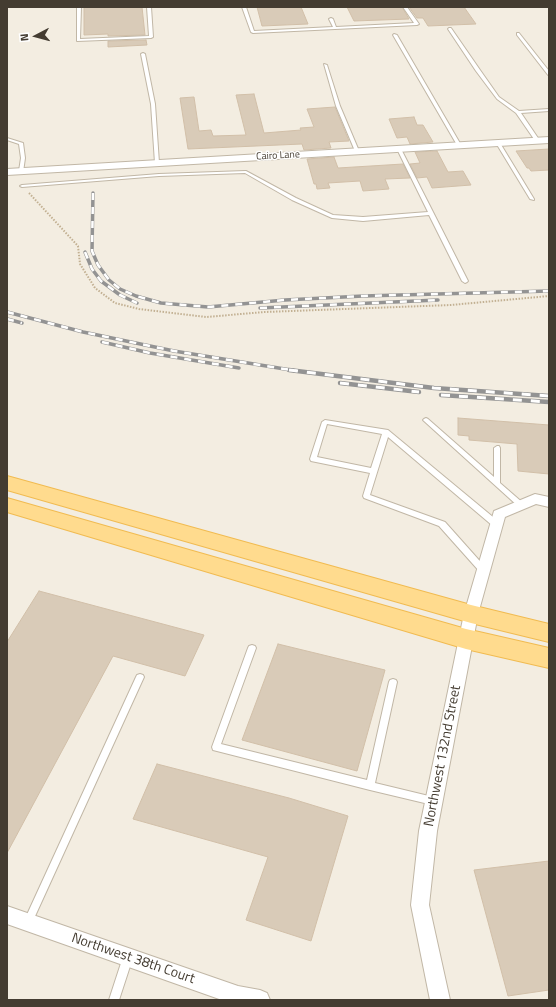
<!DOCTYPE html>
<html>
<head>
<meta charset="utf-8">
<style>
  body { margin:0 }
  #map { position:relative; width:556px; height:1007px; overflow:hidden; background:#f3ede1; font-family:"Titillium Web",sans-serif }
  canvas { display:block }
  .frame { position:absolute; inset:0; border:8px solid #443c31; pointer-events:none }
  .north { position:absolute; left:16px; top:16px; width:40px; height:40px; -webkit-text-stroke:3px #fff; paint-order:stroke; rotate:264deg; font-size:11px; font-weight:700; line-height:16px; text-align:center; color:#443c31 }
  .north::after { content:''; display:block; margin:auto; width:14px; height:18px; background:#443c31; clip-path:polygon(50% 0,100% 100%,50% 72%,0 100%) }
</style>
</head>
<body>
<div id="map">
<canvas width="556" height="1007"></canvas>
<div class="frame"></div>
<div class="north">N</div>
</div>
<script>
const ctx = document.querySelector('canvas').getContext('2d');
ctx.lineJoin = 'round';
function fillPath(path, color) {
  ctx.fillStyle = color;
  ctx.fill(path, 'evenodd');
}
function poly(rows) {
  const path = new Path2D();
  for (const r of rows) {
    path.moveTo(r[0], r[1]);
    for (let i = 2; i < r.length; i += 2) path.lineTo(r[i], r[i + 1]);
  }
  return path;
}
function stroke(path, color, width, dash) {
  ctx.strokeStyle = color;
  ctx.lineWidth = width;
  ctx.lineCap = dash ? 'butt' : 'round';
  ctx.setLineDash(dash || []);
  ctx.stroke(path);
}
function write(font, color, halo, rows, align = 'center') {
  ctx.font = font + ' "Titillium Web",sans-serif';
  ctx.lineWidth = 3;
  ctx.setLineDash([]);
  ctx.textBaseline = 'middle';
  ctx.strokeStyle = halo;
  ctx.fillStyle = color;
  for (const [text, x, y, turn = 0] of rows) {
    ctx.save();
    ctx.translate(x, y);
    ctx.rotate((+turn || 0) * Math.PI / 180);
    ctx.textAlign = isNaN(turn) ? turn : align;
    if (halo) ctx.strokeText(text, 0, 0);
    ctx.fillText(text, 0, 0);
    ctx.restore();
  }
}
const building = poly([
  [84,7,142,7,145,35,108,36,108,34,84,35,84,7],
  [257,7,301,7,308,24,262,26,257,7],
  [347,7,402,7,409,19,354,21,347,7],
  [409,7,464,7,476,24,428,26,423,18,417,18,409,7],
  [146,40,147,45,108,47,108,41,146,40],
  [254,94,264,133,301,130,300,128,314,127,307,109,335,107,349,141,329,142,331,148,304,150,302,144,188,149,180,98,194,97,199,131,211,130,213,136,246,135,236,95,254,94],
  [414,117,417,125,423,125,433,142,410,144,407,137,397,138,389,119,414,117],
  [549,149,549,170,531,171,529,168,527,168,516,151,549,149],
  [437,151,448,172,463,171,471,185,432,188,427,177,417,178,410,164,420,163,415,152,437,151],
  [334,157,338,168,403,164,410,178,385,179,389,189,363,191,360,181,328,183,330,188,317,189,316,184,314,184,307,159,334,157],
  [458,418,549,425,549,474,518,471,517,444,469,440,469,436,458,435,458,418],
  [39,591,204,635,185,676,113,656,7,853,7,642,39,591],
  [278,644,385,670,357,771,242,740,278,644],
  [157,764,289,798,348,816,311,941,246,920,268,857,133,819,157,764],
  [549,861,549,990,508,996,474,870,549,861]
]);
const path = poly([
  [29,193,78,246,80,264,95,288,115,303,139,309,206,317,265,312,451,305,549,296]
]);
const lane = poly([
  [77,7,81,7,80,39,149,36,147,7,151,7,153,37,151,38,77,41,77,7],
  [242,7,246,7,254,31,333,27,329,19,331,18,333,19,336,27,414,23,403,7,407,7,419,24,417,25,253,33,251,32,242,7],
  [449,28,451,28,480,70,499,97,519,111,549,109,549,111,521,113,540,141,540,142,536,142,516,113,497,99,476,71,448,29,449,28],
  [517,33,519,33,549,71,549,75,548,75,517,35,517,33],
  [394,34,397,35,461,145,461,146,457,145,393,35,394,34],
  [143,53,145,54,155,104,159,163,157,164,155,163,151,104,141,54,143,53],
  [324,64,327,65,340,106,359,151,359,152,355,151,336,106,324,64],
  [7,138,23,143,25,158,23,172,19,171,21,158,19,144,7,140,7,138],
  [496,142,500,143,534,199,534,200,530,199,496,143,496,142],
  [397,148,401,149,468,281,467,282,465,283,462,281,429,215,363,221,332,218,292,200,245,173,159,176,22,187,20,186,22,185,159,174,246,171,296,198,333,215,363,217,428,212,397,149,397,148],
  [426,418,428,419,494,477,494,448,497,446,499,446,500,448,500,483,523,503,525,505,523,507,519,507,424,421,423,420,424,419,426,418],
  [325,420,388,430,499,522,500,524,499,526,493,526,388,437,370,495,445,522,486,568,487,570,486,572,480,572,439,526,364,498,363,496,370,473,311,461,310,459,322,422,325,420],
  [327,424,382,434,371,468,317,457,327,424],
  [252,645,255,646,256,648,221,744,367,780,389,682,390,680,393,679,396,680,397,682,375,783,433,797,436,798,438,801,436,804,433,805,370,790,213,750,212,747,248,648,249,646,252,645],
  [140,674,143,675,144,677,31,925,28,927,25,925,23,922,25,919,136,677,137,675,140,674],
  [128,952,132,953,133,957,119,1000,109,1000,123,957,124,953,128,952]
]);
const street = poly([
  [549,137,549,143,7,175,7,169,549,137],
  [535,494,549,497,549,507,536,504,505,517,478,614,437,831,429,905,450,1000,430,1000,411,905,419,831,464,614,494,511,535,494],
  [7,906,238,986,260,990,267,993,270,1000,222,1000,7,924,7,906]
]);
const primary = poly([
  [7,476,471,605,549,624,549,642,471,623,7,490,7,476],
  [7,498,466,629,549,648,549,668,466,649,7,512,7,498]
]);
const railFar1 = poly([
  [93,193,92,251,98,265,109,280,120,289,136,296,161,303,208,307,285,300,363,296,549,291],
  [85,252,92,269,101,281,120,295,137,303],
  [260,308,438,300],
  [7,312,83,332,174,351,297,371],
  [7,319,22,323],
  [102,342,150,353,239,368]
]);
const rail = poly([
  [289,370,434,388,549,396],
  [340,383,419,392],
  [441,395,549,402]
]);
const farStreetnames = [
  ["Cairo Lane",278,156,-3]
];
const nearStreetnames = [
  ["Northwest 132nd Street",443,756,-79],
  ["Northwest 38th Court",133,959,19]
];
fillPath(building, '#d9cbb8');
stroke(building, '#d1bfa8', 1);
stroke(lane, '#c1b7a6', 2);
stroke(street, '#c1b7a6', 2);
stroke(primary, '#f1bb51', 2);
stroke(path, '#c2b092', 2, [1.5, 1.5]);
fillPath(lane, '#fff');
fillPath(street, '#fff');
fillPath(primary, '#ffdb8e');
stroke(railFar1, '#939393', 3.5);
stroke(rail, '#939393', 4.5);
stroke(railFar1, '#fff', 2.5, [7]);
stroke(rail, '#fff', 3, [9]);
write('10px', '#443c31', '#fff', farStreetnames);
write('14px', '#443c31', '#fff', nearStreetnames);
</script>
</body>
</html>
